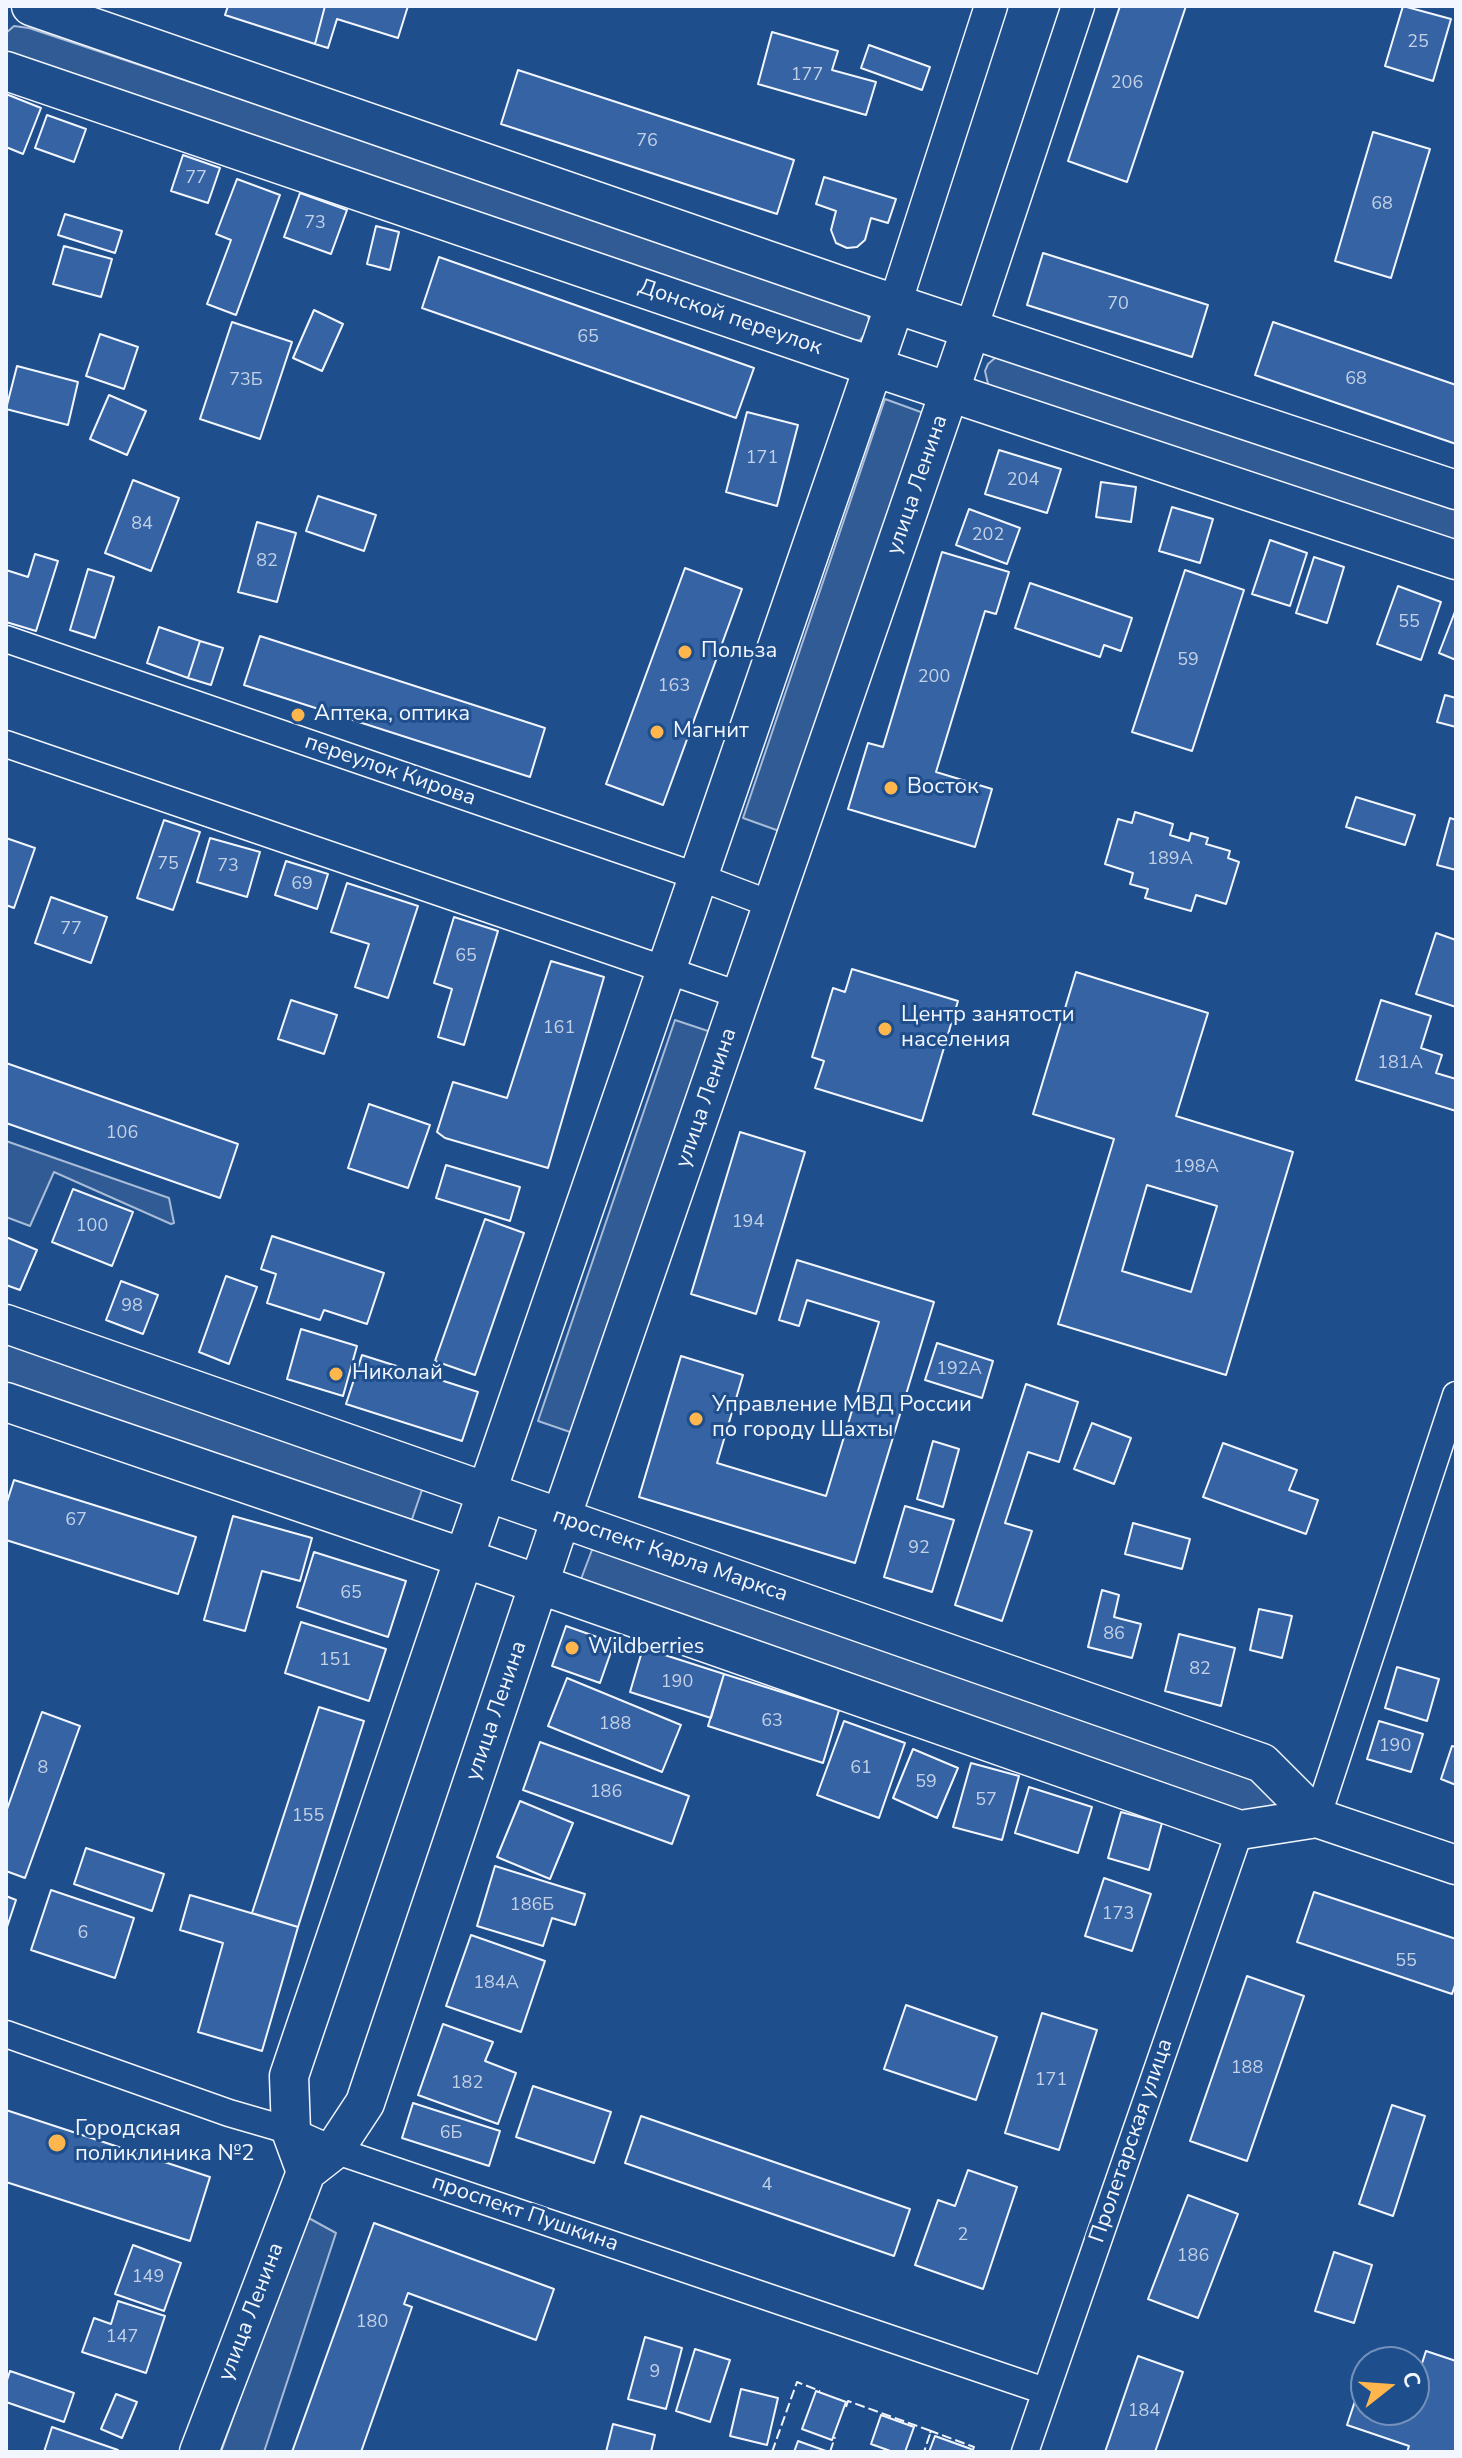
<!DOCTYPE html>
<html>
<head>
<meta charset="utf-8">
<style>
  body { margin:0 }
  #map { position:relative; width:1462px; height:2458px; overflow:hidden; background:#1f4e8c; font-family:"Nunito Sans",sans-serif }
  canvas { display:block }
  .frame { position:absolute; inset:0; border:8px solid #f2f6ff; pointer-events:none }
  .north { position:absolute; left:1350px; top:2346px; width:80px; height:80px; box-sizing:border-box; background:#1f4e8c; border:2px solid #7391ba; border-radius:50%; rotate:73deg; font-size:22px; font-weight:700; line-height:32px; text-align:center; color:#f2f6ff }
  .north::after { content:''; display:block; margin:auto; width:28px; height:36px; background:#ffb74d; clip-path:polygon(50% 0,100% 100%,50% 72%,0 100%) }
</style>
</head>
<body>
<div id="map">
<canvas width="1462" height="2458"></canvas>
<div class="frame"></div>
<div class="north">С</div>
</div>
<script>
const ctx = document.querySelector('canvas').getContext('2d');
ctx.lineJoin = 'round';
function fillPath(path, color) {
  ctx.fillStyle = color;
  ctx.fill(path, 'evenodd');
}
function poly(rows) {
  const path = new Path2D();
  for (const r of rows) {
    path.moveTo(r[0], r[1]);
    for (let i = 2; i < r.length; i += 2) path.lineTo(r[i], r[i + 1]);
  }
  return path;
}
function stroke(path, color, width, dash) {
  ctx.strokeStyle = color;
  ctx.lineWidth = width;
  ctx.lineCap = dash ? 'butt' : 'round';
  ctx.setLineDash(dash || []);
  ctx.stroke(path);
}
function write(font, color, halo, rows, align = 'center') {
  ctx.font = font + ' "Nunito Sans",sans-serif';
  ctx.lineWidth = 6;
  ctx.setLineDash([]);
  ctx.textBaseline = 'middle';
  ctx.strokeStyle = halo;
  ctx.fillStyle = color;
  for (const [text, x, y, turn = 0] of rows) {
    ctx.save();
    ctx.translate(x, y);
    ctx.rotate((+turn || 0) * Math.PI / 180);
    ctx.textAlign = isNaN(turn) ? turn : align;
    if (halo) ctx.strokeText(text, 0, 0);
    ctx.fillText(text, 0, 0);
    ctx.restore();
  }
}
const built = poly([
  [14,26,29,28,854,304,867,313,871,327,860,340,838,343,13,59,6,51,6,33,14,26],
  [1009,357,1456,504,1456,551,999,395,988,384,985,371,988,364,995,358,1009,357],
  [885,399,929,415,782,832,743,818,885,399],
  [675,1020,714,1033,576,1434,538,1421,675,1020],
  [6,1141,169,1198,174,1223,171,1224,54,1172,30,1226,6,1217,6,1141],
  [6,1342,423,1487,410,1525,6,1385,6,1342],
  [595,1542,1257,1772,1299,1813,1240,1823,578,1587,595,1542],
  [305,2216,336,2233,264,2452,221,2452,305,2216]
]);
const building = poly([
  [228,6,325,6,315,44,225,15,228,6],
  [325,6,408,6,398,38,337,19,328,48,315,44,325,6],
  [1120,6,1186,6,1127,182,1068,161,1120,6],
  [1403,6,1451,19,1433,81,1385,66,1403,6],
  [772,32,838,51,832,70,876,82,866,115,758,84,772,32],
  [869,45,930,67,922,90,861,68,869,45],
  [518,70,794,160,777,214,501,124,518,70],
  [6,94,41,108,23,154,6,147,6,94],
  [47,115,86,129,74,162,35,148,47,115],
  [1373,132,1430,149,1391,278,1335,261,1373,132],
  [183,155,220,168,208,203,171,191,183,155],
  [824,177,896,199,888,223,871,218,865,240,857,247,847,248,836,243,831,230,836,211,816,204,824,177],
  [237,179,280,195,236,315,207,304,231,240,216,234,237,179],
  [300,193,347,210,331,254,284,237,300,193],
  [65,214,122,231,115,253,58,235,65,214],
  [376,226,399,232,390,270,367,264,376,226],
  [64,246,112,259,101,297,53,284,64,246],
  [1043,253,1208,305,1192,357,1027,305,1043,253],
  [439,257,754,368,736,418,422,308,439,257],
  [314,310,343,324,322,371,293,358,314,310],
  [232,322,292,342,260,439,200,419,232,322],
  [1273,322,1456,385,1456,444,1255,375,1273,322],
  [100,334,138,347,124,389,86,376,100,334],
  [17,366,78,382,68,425,6,409,17,366],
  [109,395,146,411,127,455,90,439,109,395],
  [747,412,798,425,777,506,726,492,747,412],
  [999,450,1061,469,1047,513,985,494,999,450],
  [133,480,179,498,151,571,105,553,133,480],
  [1101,482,1136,487,1131,522,1096,517,1101,482],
  [318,496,376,515,364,551,306,531,318,496],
  [1172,507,1213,519,1200,563,1159,551,1172,507],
  [969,509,1020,528,1007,564,956,545,969,509],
  [257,522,296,533,277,602,238,592,257,522],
  [1270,540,1307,553,1290,606,1252,594,1270,540],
  [942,552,1009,572,996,614,985,611,936,772,992,789,975,847,848,809,868,743,883,747,942,552],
  [35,554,58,561,36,631,6,622,6,570,28,577,35,554],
  [1314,557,1344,567,1327,623,1296,613,1314,557],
  [685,568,742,589,663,805,606,784,685,568],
  [88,569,114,577,95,638,70,630,88,569],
  [1185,570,1244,590,1192,751,1132,732,1185,570],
  [1030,583,1132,618,1121,651,1104,645,1100,657,1015,628,1030,583],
  [1398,586,1441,602,1421,660,1377,644,1398,586],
  [1456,609,1456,660,1439,653,1456,609],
  [159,627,200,641,188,678,147,663,159,627],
  [260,636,545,728,530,777,244,685,260,636],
  [200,641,223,648,211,685,188,678,200,641],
  [1445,695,1456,698,1456,727,1437,722,1445,695],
  [1356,797,1415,815,1405,845,1346,827,1356,797],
  [1135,812,1173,824,1170,835,1189,841,1191,833,1208,838,1206,844,1230,851,1228,858,1239,862,1226,904,1196,895,1191,911,1145,898,1148,889,1130,884,1133,873,1105,864,1118,819,1132,823,1135,812],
  [1450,818,1456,820,1456,870,1437,865,1450,818],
  [164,820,200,832,173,910,137,898,164,820],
  [6,838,35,848,14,908,6,905,6,838],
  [210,838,260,852,247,897,197,882,210,838],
  [286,861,328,874,317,909,275,895,286,861],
  [347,883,418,906,388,998,355,987,369,944,331,932,347,883],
  [51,897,107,917,91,963,35,943,51,897],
  [454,917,498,931,464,1045,438,1037,452,989,434,983,454,917],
  [1436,933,1456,940,1456,1007,1416,994,1436,933],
  [551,961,604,977,548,1168,445,1138,437,1132,453,1082,507,1098,551,961],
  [852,969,958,1001,922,1121,815,1088,824,1061,812,1057,833,988,845,992,852,969],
  [1076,972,1208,1013,1176,1116,1293,1152,1226,1375,1058,1324,1114,1139,1033,1114,1076,972],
  [1147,1185,1217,1206,1191,1292,1122,1271,1147,1185],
  [291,1000,337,1015,324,1054,278,1039,291,1000],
  [1381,1000,1431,1016,1421,1048,1442,1055,1436,1073,1456,1079,1456,1111,1356,1080,1381,1000],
  [6,1063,238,1144,220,1198,6,1123,6,1063],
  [369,1104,430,1125,408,1188,348,1168,369,1104],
  [740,1132,805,1152,756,1314,691,1294,740,1132],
  [446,1165,520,1187,510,1221,436,1198,446,1165],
  [73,1189,133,1212,112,1266,52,1242,73,1189],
  [485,1219,524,1233,475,1375,435,1361,485,1219],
  [272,1236,384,1273,367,1324,324,1310,320,1320,267,1303,276,1274,261,1269,272,1236],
  [6,1237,37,1250,20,1290,6,1285,6,1237],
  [797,1260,934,1302,855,1563,639,1497,681,1356,743,1375,717,1463,826,1496,879,1322,807,1300,799,1326,779,1320,797,1260],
  [226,1276,257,1287,229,1364,199,1352,226,1276],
  [121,1281,158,1295,143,1334,106,1320,121,1281],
  [301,1329,357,1346,343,1396,287,1379,301,1329],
  [937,1343,993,1361,982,1398,925,1380,937,1343],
  [362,1355,478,1392,462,1441,346,1404,362,1355],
  [1026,1384,1078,1402,1059,1462,1028,1452,1005,1523,1032,1531,1002,1621,955,1605,1026,1384],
  [1092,1423,1131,1438,1114,1484,1074,1469,1092,1423],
  [933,1441,959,1449,943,1507,917,1499,933,1441],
  [1223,1443,1297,1470,1289,1490,1318,1500,1306,1534,1203,1497,1223,1443],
  [14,1480,196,1537,178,1594,6,1540,6,1505,14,1480],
  [905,1506,954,1520,932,1592,884,1577,905,1506],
  [233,1516,312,1538,300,1581,262,1571,245,1631,204,1620,233,1516],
  [1133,1523,1190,1539,1182,1569,1125,1554,1133,1523],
  [314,1552,406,1581,388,1637,297,1607,314,1552],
  [1102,1590,1119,1595,1114,1617,1141,1624,1132,1658,1088,1647,1102,1590],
  [1259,1609,1292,1616,1282,1658,1250,1650,1259,1609],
  [301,1622,386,1649,369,1701,285,1673,301,1622],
  [566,1626,614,1643,600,1683,552,1666,566,1626],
  [1179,1634,1235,1648,1221,1706,1165,1691,1179,1634],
  [643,1648,724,1674,711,1718,630,1692,643,1648],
  [1397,1667,1439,1679,1427,1721,1385,1708,1397,1667],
  [724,1674,839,1710,823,1763,708,1726,724,1674],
  [567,1678,681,1725,662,1772,548,1726,567,1678],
  [319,1707,364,1721,298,1927,252,1913,319,1707],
  [42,1712,80,1726,25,1878,6,1871,6,1812,42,1712],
  [844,1721,905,1743,879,1818,817,1795,844,1721],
  [1379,1721,1423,1734,1411,1772,1367,1759,1379,1721],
  [540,1742,689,1796,672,1844,523,1790,540,1742],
  [1452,1746,1456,1747,1456,1785,1441,1779,1452,1746],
  [913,1749,958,1768,937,1818,893,1798,913,1749],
  [971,1763,1019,1776,1002,1840,953,1827,971,1763],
  [1029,1787,1092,1807,1078,1853,1015,1833,1029,1787],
  [520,1801,573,1823,550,1879,497,1857,520,1801],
  [1121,1812,1162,1823,1149,1870,1108,1858,1121,1812],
  [86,1848,164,1874,152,1911,74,1884,86,1848],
  [495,1866,585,1894,575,1925,552,1918,543,1946,477,1926,495,1866],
  [1104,1878,1151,1894,1132,1951,1085,1936,1104,1878],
  [51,1890,134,1918,115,1978,31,1950,51,1890],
  [1314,1892,1456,1939,1456,1982,1452,1994,1297,1942,1314,1892],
  [190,1895,298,1927,262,2051,198,2032,223,1943,180,1930,190,1895],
  [6,1896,16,1900,6,1930,6,1896],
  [471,1935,545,1961,521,2032,446,2006,471,1935],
  [1247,1976,1304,1996,1247,2161,1190,2141,1247,1976],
  [906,2005,997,2037,976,2100,884,2069,906,2005],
  [1042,2013,1097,2030,1059,2150,1005,2133,1042,2013],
  [443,2024,493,2042,485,2061,516,2073,498,2124,418,2095,443,2024],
  [533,2086,611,2112,594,2163,516,2137,533,2086],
  [413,2103,500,2131,489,2166,402,2138,413,2103],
  [1392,2105,1425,2116,1393,2216,1359,2204,1392,2105],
  [6,2110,210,2177,190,2241,6,2182,6,2110],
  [641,2116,910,2209,894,2256,625,2163,641,2116],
  [968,2170,1017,2187,983,2289,915,2265,938,2200,955,2206,968,2170],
  [1188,2195,1238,2214,1198,2318,1148,2299,1188,2195],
  [374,2223,554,2289,536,2340,408,2293,404,2304,412,2307,361,2452,292,2452,374,2223],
  [133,2245,181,2263,164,2311,115,2294,133,2245],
  [1334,2252,1372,2265,1354,2323,1315,2311,1334,2252],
  [118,2301,165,2316,146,2373,82,2352,94,2318,111,2324,118,2301],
  [645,2337,682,2348,666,2409,628,2399,645,2337],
  [695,2349,730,2360,710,2422,676,2411,695,2349],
  [1426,2351,1456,2361,1456,2452,1407,2452,1409,2446,1347,2425,1363,2377,1366,2378,1366,2410,1414,2410,1414,2388,1426,2351],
  [1138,2356,1183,2372,1155,2452,1105,2452,1138,2356],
  [10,2371,74,2393,64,2422,6,2402,6,2383,10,2371],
  [741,2389,778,2398,767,2445,730,2436,741,2389],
  [816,2391,846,2402,832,2440,802,2429,816,2391],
  [116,2394,137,2402,122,2438,101,2429,116,2394],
  [881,2415,914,2427,905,2452,893,2452,871,2444,881,2415],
  [613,2424,655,2435,651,2452,606,2452,613,2424],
  [52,2427,118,2450,117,2452,44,2452,52,2427],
  [935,2436,971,2449,970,2452,929,2452,935,2436],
  [798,2441,826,2451,826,2452,794,2452,798,2441]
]);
const minor = poly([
  [6,639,699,877,773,905],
  [6,744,742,996],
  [1317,1818,1456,1395],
  [6,2034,229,2113,291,2131,334,2150,1045,2391],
  [1025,2452,1240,1830]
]);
const tertiary = poly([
  [895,304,991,6],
  [971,329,1078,6]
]);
const secondary = poly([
  [31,6,865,294,1456,490],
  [6,71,874,367,1456,560],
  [6,1324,1262,1763,1317,1818,1456,1865],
  [6,1402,464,1558,1240,1830,1317,1818],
  [306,2172,291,2131,289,2076,453,1590,895,304],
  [199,2452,306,2172,334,2150,365,2103,561,1518,971,329]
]);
const fence = poly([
  [846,2407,848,2401,931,2431,924,2452],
  [930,2433,931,2431,974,2447,972,2452],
  [772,2452,797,2382,820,2391],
  [830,2452,835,2437]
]);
const markers = [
  [685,652,8,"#ffb74d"],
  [298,715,8,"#ffb74d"],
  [657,732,8,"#ffb74d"],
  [891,788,8,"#ffb74d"],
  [885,1029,8,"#ffb74d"],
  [336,1374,8,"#ffb74d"],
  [696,1419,8,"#ffb74d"],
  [572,1648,8,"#ffb74d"],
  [57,2143,10,"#ffb74d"]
];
const numberNames = [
  ["25",1418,43],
  ["177",807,76],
  ["206",1127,84],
  ["76",647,142],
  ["77",196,179],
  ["68",1382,205],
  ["73",315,224],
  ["70",1118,305],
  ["65",588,338],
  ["68",1356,380],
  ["73Б",246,381],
  ["171",762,459],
  ["204",1023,481],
  ["84",142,525],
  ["202",988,536],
  ["82",267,562],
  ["55",1409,623],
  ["59",1188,661],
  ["200",934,678],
  ["163",674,687],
  ["189А",1170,860],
  ["75",168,865],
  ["73",228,867],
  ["69",302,885],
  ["77",71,930],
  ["65",466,957],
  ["161",559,1029],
  ["181А",1400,1064],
  ["106",122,1134],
  ["198А",1196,1168],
  ["194",748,1223],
  ["100",92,1227],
  ["98",132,1307],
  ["192А",959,1370],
  ["67",76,1521],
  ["92",919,1549],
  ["65",351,1594],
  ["86",1114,1635],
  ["151",335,1661],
  ["82",1200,1670],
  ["190",677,1683],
  ["63",772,1722],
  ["188",615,1725],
  ["190",1395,1747],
  ["8",43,1769],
  ["61",861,1769],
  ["59",926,1783],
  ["186",606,1793],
  ["57",986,1801],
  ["155",308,1817],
  ["186Б",532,1906],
  ["173",1118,1915],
  ["6",83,1934],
  ["55",1406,1962],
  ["184А",496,1984],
  ["188",1247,2069],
  ["171",1051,2081],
  ["182",467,2084],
  ["6Б",451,2134],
  ["4",767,2186],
  ["2",963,2236],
  ["186",1193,2257],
  ["149",148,2278],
  ["180",372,2323],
  ["147",122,2338],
  ["9",655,2373],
  ["184",1144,2412]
];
const streetNames = [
  ["Донской переулок",730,318,19],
  ["улица Ленина",918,485,-71],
  ["переулок Кирова",390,771,19],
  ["улица Ленина",707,1098,-71],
  ["проспект Карла Маркса",670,1556,19],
  ["улица Ленина",497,1711,-71],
  ["Пролетарская улица",1132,2141,-71],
  ["проспект Пушкина",525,2214,19],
  ["улица Ленина",252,2312,-69]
];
const poiNames = [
  ["Польза",701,652],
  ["Аптека, оптика",314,715],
  ["Магнит",673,732],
  ["Восток",907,788],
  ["Центр занятости",901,1016],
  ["населения",901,1041],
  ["Николай",352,1374],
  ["Управление МВД России",712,1406],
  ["по городу Шахты",712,1431],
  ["Wildberries",588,1648],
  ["Городская",75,2130],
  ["поликлиника №2",75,2155]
];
fillPath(built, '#305b95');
stroke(built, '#a8bbd7', 2);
fillPath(building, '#3563a3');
stroke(building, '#f2f6ff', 2);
stroke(minor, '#f2f6ff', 29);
stroke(tertiary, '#f2f6ff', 35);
stroke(secondary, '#f2f6ff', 41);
stroke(minor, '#1f4e8c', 26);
stroke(tertiary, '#1f4e8c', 32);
stroke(secondary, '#1f4e8c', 38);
stroke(fence, '#f2f6ff', 2, [10, 4]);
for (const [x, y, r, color] of markers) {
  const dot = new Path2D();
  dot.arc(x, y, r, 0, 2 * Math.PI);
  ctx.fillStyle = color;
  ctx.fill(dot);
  stroke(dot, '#1f4e8c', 3);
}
write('18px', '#c3d1e8', null, numberNames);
write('22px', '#f2f6ff', '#1f4e8c', streetNames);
write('22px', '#f2f6ff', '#1f4e8c', poiNames, 'left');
</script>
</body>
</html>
